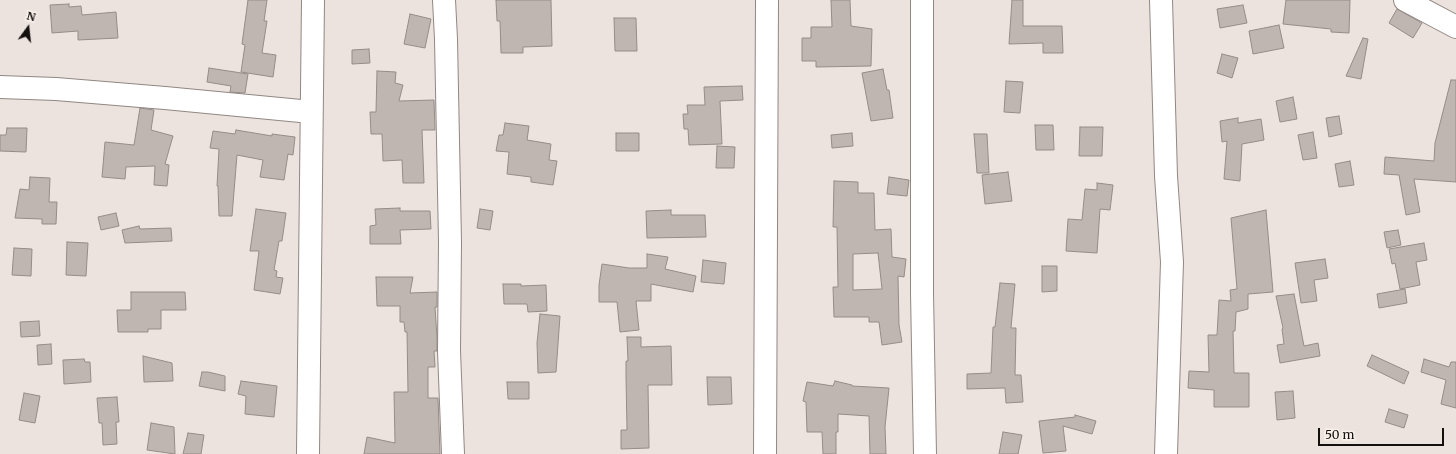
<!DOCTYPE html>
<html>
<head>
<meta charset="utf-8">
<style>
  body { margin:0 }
  #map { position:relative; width:1456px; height:454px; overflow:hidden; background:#ede3de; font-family:Merriweather,serif }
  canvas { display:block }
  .north { position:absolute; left:8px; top:8px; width:40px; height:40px; -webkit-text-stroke:3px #faf0eb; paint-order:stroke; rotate:15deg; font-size:11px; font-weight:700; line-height:16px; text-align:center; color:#13100e }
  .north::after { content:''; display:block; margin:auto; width:14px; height:18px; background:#13100e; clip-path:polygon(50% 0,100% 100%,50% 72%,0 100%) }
  .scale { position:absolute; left:1318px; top:428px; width:126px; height:18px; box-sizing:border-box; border:2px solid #13100e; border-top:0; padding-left:5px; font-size:12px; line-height:14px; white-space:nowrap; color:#13100e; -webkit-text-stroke:3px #faf0eb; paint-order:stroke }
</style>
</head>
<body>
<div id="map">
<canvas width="1456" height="454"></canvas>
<div class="north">N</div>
<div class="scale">50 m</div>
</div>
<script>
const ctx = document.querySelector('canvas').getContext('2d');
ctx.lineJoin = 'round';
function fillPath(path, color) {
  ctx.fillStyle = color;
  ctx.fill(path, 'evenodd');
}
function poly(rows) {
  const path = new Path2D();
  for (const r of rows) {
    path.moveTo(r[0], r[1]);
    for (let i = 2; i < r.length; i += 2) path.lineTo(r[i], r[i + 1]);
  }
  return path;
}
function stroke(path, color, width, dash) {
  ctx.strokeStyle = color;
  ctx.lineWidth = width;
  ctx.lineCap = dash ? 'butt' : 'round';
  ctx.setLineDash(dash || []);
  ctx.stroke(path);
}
const building = poly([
  [248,0,267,0,264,21,267,21,262,53,276,55,273,77,241,72,245,45,242,44,248,0],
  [496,0,551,0,552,46,523,47,523,53,501,53,500,21,497,21,496,0],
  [831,0,850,0,851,26,872,29,871,66,816,67,816,61,802,61,802,38,811,38,811,27,832,27,831,0],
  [1012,0,1023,0,1023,26,1062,26,1063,53,1043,53,1043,43,1009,44,1012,0],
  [1286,0,1350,0,1349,33,1331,32,1331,29,1283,24,1286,0],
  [69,4,69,7,81,6,82,15,116,12,118,38,78,40,78,31,52,33,50,5,69,4],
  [1243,5,1247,23,1220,28,1217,9,1243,5],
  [1397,9,1422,23,1413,38,1389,23,1397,9],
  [410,14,431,19,425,48,404,44,410,14],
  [614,18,636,18,637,51,615,51,614,18],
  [1279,25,1284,48,1253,54,1249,31,1279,25],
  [1363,38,1368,39,1361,79,1346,76,1363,38],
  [369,49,370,63,352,64,352,50,369,49],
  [1222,54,1238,58,1232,78,1217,73,1222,54],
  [209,68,248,74,245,93,230,92,231,86,207,82,209,68],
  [883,69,887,90,889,90,893,118,871,121,862,73,883,69],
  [377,71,396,72,395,83,403,85,399,101,434,100,435,130,422,130,424,183,403,183,402,160,383,161,382,134,371,134,370,112,376,112,377,71],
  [1451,80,1456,80,1456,182,1414,179,1420,212,1406,215,1399,175,1384,174,1385,157,1434,161,1435,143,1451,80],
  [1006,81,1023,82,1020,113,1004,112,1006,81],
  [742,86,743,100,720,101,722,144,689,145,688,129,684,129,683,114,688,114,687,105,705,105,704,87,742,86],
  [1293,97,1297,119,1280,122,1276,101,1293,97],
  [140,108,154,110,151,130,173,136,165,164,169,165,167,186,154,185,155,166,126,167,125,179,102,177,105,142,134,145,140,108],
  [1339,116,1342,134,1329,137,1326,118,1339,116],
  [1238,118,1238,123,1261,119,1264,140,1242,144,1240,181,1224,179,1227,141,1222,142,1220,121,1238,118],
  [505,123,529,126,527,140,551,144,549,160,557,161,553,185,531,182,531,177,507,174,509,152,496,151,499,135,503,135,505,123],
  [1035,125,1053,125,1054,150,1036,150,1035,125],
  [1080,127,1103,127,1102,156,1079,156,1080,127],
  [7,128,27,128,26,152,0,151,0,135,6,135,7,128],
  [236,130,272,136,272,134,295,137,293,155,288,154,284,180,260,177,263,160,237,155,232,216,219,216,218,186,217,186,219,149,210,148,213,131,235,134,236,130],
  [1313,132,1317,158,1303,160,1298,135,1313,132],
  [616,133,639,133,639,151,616,151,616,133],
  [852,133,853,146,832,148,831,135,852,133],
  [974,134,987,134,989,173,977,173,974,134],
  [717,146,735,147,734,168,716,168,717,146],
  [1350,161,1354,185,1339,187,1335,164,1350,161],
  [1008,172,1012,201,985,204,982,175,1008,172],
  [30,177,50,178,49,202,57,202,56,224,42,224,42,219,15,218,20,189,29,190,30,177],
  [889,177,909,180,907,196,887,194,889,177],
  [834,181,858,182,858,193,874,193,875,230,891,229,892,257,906,259,904,277,898,276,899,325,902,342,882,345,879,322,869,322,869,317,834,317,833,287,838,287,837,227,833,227,834,181],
  [878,253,882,289,853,290,853,254,878,253],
  [1097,183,1113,185,1110,210,1100,209,1097,253,1066,251,1068,219,1082,220,1085,189,1097,190,1097,183],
  [400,208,400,211,430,211,431,229,400,230,401,244,370,244,370,226,376,225,375,209,400,208],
  [256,209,286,213,282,241,279,241,274,270,277,271,276,277,283,278,280,294,254,290,259,251,250,251,256,209],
  [480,209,493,211,490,230,477,228,480,209],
  [671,210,671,215,705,215,706,237,647,238,646,211,671,210],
  [1266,210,1273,292,1248,294,1248,309,1236,312,1235,331,1233,331,1234,373,1249,373,1249,407,1214,407,1214,390,1188,388,1189,371,1209,372,1208,335,1217,335,1219,300,1231,301,1230,290,1237,289,1231,218,1266,210],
  [116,213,119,226,101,230,98,217,116,213],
  [139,226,140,229,171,228,172,241,125,243,122,230,139,226],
  [1398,230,1401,245,1387,248,1384,232,1398,230],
  [67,242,88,243,86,276,66,275,67,242],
  [1424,243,1427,260,1416,262,1420,285,1400,289,1395,263,1392,264,1389,249,1424,243],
  [14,248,32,249,31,276,12,275,14,248],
  [647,254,668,257,665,269,696,276,693,292,651,284,651,301,636,301,639,330,620,332,617,302,599,302,599,285,602,264,629,268,647,268,647,254],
  [1325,259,1328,278,1314,280,1317,301,1301,303,1295,263,1325,259],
  [703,260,726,263,724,284,701,282,703,260],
  [1042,266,1057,266,1057,291,1042,292,1042,266],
  [376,277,413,277,410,293,437,292,437,307,435,307,437,338,437,351,434,351,435,367,428,367,428,398,438,398,440,454,364,454,367,437,395,443,394,392,408,392,407,332,405,332,404,322,400,322,400,306,377,306,376,277],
  [1000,283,1015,284,1011,328,1016,328,1015,375,1021,375,1023,402,1006,403,1005,388,967,389,967,374,991,373,993,327,995,327,1000,283],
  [503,284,521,284,521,286,546,285,547,311,528,312,527,304,504,304,503,284],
  [1405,289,1407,303,1379,308,1377,294,1405,289],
  [131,292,185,292,186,310,161,310,161,329,148,329,148,332,118,332,117,310,131,310,131,292],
  [1294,294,1304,346,1318,343,1320,356,1280,363,1277,345,1284,344,1282,329,1283,328,1276,296,1294,294],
  [540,314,560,316,556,372,538,373,537,343,540,314],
  [39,321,40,336,21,337,20,322,39,321],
  [627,337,641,337,641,347,671,346,672,385,648,385,649,448,621,449,621,430,627,430,626,376,626,361,628,361,627,337],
  [51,344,52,364,38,365,37,345,51,344],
  [1372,355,1409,372,1404,384,1367,366,1372,355],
  [143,356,172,363,173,381,144,382,143,356],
  [84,359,85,362,90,362,91,382,64,384,63,360,84,359],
  [1424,359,1449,367,1451,362,1456,362,1456,408,1441,404,1446,380,1421,372,1424,359],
  [202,372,208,372,225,376,225,391,199,386,202,372],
  [707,377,731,377,732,404,708,405,707,377],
  [241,381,277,386,274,417,245,414,246,396,238,394,241,381],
  [835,381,852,385,852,386,889,388,885,427,886,454,870,454,869,416,838,414,838,432,836,432,836,454,823,454,822,432,807,432,806,402,803,401,807,382,833,386,835,381],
  [507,382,529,382,529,399,508,399,507,382],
  [1293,391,1295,418,1277,420,1275,392,1293,391],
  [24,393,40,396,35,423,19,420,24,393],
  [117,397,119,422,116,422,117,444,103,445,102,423,99,423,97,398,117,397],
  [1389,409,1408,415,1404,428,1385,422,1389,409],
  [1075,415,1096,421,1092,434,1063,426,1066,451,1043,453,1039,421,1075,417,1075,415],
  [151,423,174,427,175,454,147,450,151,423],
  [1003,432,1022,435,1018,454,999,454,1003,432],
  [188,433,204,435,201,454,183,454,188,433]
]);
const minor = poly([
  [444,0,446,39,450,242,449,351,453,454],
  [922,0,922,293,925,454],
  [1161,0,1166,176,1172,262,1166,454],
  [1405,0,1456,27],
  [0,87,56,89,165,98,311,112],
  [308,454,313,0],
  [765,454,767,0]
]);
fillPath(building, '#bfb5b1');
stroke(building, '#958c88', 1);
stroke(minor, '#918783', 24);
stroke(minor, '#fff', 22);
</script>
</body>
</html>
